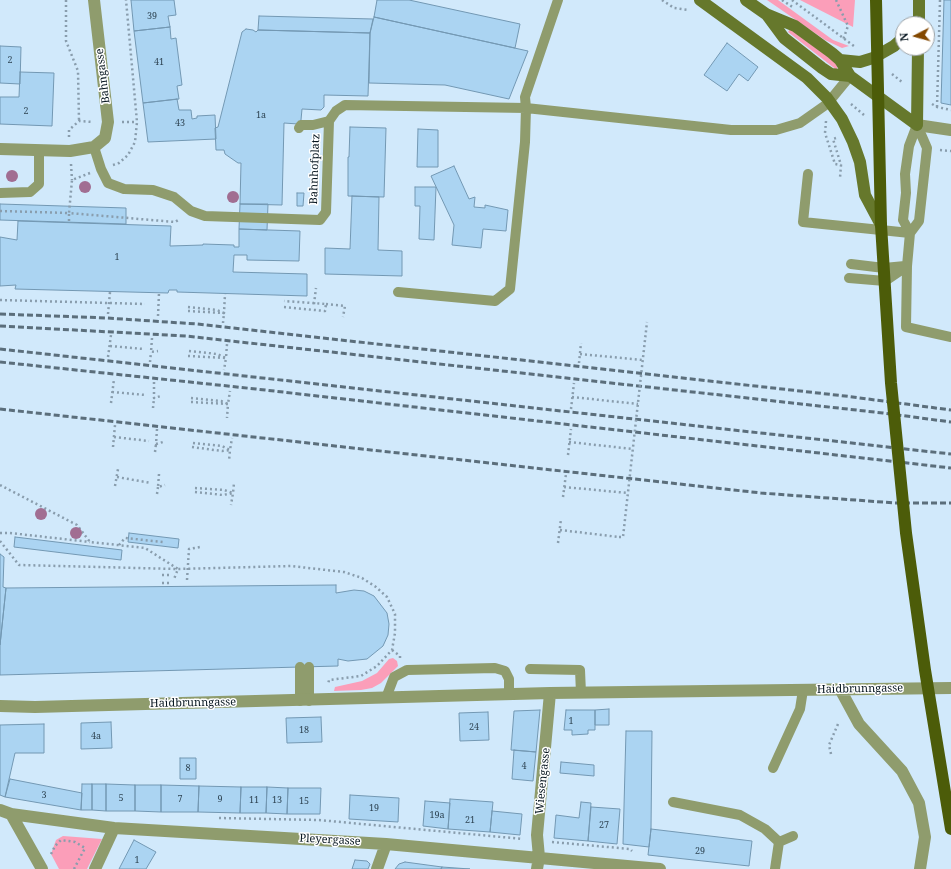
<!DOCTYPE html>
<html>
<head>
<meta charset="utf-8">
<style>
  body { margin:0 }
  #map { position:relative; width:951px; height:869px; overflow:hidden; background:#d1e9fb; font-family:"Noto Serif",serif }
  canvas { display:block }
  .north { position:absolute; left:895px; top:16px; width:40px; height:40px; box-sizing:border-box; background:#fff; border:1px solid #9ba1a5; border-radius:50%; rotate:264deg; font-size:11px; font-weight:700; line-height:16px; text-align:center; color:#06151f }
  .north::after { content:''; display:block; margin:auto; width:14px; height:18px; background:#834800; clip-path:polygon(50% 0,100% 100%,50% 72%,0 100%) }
</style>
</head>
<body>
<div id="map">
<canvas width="951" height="869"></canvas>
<div class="north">N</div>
</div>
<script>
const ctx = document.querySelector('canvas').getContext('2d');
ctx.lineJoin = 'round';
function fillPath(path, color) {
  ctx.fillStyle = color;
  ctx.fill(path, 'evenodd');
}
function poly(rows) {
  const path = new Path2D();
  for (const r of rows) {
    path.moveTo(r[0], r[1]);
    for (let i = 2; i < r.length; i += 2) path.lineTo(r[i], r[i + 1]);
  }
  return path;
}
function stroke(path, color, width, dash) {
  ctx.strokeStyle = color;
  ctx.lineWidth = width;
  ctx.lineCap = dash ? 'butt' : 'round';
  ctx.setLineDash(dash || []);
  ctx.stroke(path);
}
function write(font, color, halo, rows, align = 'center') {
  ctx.font = font + ' "Noto Serif",serif';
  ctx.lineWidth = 3;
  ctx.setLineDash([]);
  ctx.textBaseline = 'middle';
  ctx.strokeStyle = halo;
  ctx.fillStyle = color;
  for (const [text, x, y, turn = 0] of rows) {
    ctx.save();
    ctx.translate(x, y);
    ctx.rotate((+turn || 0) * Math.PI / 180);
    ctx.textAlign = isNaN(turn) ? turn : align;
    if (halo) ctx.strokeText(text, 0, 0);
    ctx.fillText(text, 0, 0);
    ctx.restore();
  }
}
const green = poly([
  [767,0,778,0,833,40,849,46,842,48,825,40],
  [800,0,855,0,853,27],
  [790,29,836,63,838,71,788,32],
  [393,658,397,661,398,666,381,683,372,688,361,690,334,691,335,687,362,681,377,673,389,659],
  [63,836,102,839,87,869,59,869,51,854,56,840]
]);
const building = poly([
  [131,0,174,0,176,15,168,16,170,27,134,31,131,0],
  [377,0,409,0,520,24,515,48,374,17,377,0],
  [944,0,951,0,951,105,941,103,944,0],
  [259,16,373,19,370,33,258,30,259,16],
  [374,17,528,51,509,99,445,85,369,83,370,33,374,17],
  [170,27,171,39,176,38,182,85,177,86,179,99,143,103,134,31,170,27],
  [246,29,253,30,256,32,258,30,370,33,368,96,324,95,324,107,321,110,302,109,301,120,298,124,284,123,282,205,240,204,241,163,238,163,225,154,224,150,216,150,215,128,218,127,242,32,246,29],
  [727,43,758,67,748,81,739,74,727,91,704,75,727,43],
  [0,46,21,47,20,84,0,83,0,46],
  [20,72,54,73,52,126,0,124,0,97,19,97,20,72],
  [177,99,179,110,191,110,192,119,197,118,197,116,215,115,216,139,148,142,143,103,177,99],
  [350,127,386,128,384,197,348,196,348,157,349,157,350,127],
  [418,129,438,130,438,167,417,167,418,129],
  [454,166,469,199,475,197,474,207,485,208,485,205,508,210,506,231,483,229,481,248,452,245,454,225,431,176,454,166],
  [415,187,436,187,434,240,419,239,420,206,415,206,415,187],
  [297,193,304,193,303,206,297,206,297,193],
  [352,196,379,197,378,250,402,251,402,276,325,274,325,248,350,249,352,196],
  [0,204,126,208,126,224,0,220,0,204],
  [240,204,268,204,267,230,239,229,240,204],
  [18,221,171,226,170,246,203,245,203,244,234,245,234,247,239,247,239,229,300,231,299,261,247,260,247,255,234,255,233,272,307,274,307,296,177,292,177,290,169,290,168,293,15,289,16,285,0,286,0,237,17,240,18,221],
  [129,533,179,539,178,548,128,542,129,533],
  [15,537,122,550,121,560,14,547,15,537],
  [0,554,4,557,3,587,6,588,0,645,0,554],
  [336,585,336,593,354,590,364,591,374,596,387,613,389,624,388,635,383,646,367,659,348,661,338,659,338,666,0,675,0,645,6,588,336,585],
  [609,709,609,725,595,725,595,710,609,709],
  [540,710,536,752,511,750,514,711,540,710],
  [566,710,595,710,595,730,588,730,588,734,572,735,572,730,564,730,566,710],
  [488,712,489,740,460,741,459,713,488,712],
  [321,717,322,742,287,743,286,718,321,717],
  [111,722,112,748,81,749,81,723,111,722],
  [44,724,44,753,15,753,5,797,0,795,0,725,44,724],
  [626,731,652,731,651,829,649,847,623,844,626,731],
  [514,750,536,752,533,781,512,779,514,750],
  [180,758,196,758,196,779,180,779,180,758],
  [561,762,594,765,594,776,560,773,561,762],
  [10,779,82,793,81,810,5,797,10,779],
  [82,784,92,784,92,810,81,810,82,784],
  [92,784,106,784,106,811,92,810,92,784],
  [106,784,135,785,135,811,106,811,106,784],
  [135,785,161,785,161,812,135,811,135,785],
  [161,785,199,786,198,812,161,812,161,785],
  [199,786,241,787,240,813,198,812,199,786],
  [241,787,267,787,266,813,240,813,241,787],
  [267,787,288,788,287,814,266,813,267,787],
  [288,788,321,788,320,814,287,814,288,788],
  [350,795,399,798,398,822,349,819,350,795],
  [450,799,493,802,490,832,448,829,450,799],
  [425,801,450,803,448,829,423,826,425,801],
  [581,802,591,803,588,841,554,838,556,815,579,818,581,802],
  [591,807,620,809,617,844,588,841,591,807],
  [492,811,522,814,520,835,490,832,492,811],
  [651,829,752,841,749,866,648,855,651,829],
  [134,840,156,852,146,869,119,869,134,840],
  [355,860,367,861,370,864,368,869,352,869,355,860],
  [405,862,442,867,441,869,395,869,399,864,405,862],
  [442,867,470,869,441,869,442,867]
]);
const path = poly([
  [66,0,66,41,78,71,79,121],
  [662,0,674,8,689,10],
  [782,0,794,8],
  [792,0,854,46],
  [836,0,848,26,843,40],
  [892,74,902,82],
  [851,104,864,115],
  [932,104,937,107,951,110],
  [937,107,940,0],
  [826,121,825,133,835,164,841,165],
  [122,122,137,122],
  [69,137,69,130,79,121,93,122],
  [836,138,833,139,841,165,840,178],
  [940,150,951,151],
  [71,164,72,180],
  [113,165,119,163,128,155,135,142,137,122,126,0],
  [90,173,72,180,69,213,175,222,180,219],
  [0,211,69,213,69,223],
  [0,300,145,304],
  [314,304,316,288],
  [326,304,345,306,343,317],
  [188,307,217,310,224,313,223,323],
  [284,307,325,311,326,304,284,301],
  [188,311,224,313,225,294],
  [108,314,110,292],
  [158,316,159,293],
  [152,338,151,352,158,351],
  [110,346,144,349],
  [189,351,217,354,226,358,227,344],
  [580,354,643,360],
  [188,356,226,358,224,370],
  [108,357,111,335],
  [150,362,151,352],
  [579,363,581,343],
  [154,382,154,398,161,396],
  [112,392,146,395],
  [572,397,638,404],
  [191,398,221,401,228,404,230,391],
  [191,402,228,404,227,418],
  [111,403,114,379],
  [153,408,154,398],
  [571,409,574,383],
  [157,429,156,444,163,442],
  [114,437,149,441],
  [569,442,633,449],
  [193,443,222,446,230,450,232,438],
  [113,447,115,425],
  [192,447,222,451,230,450,229,461],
  [155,452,156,444],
  [568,455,571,429],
  [159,474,158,487,165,485],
  [117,477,151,483],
  [0,485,77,525,90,542,145,548,178,569,174,579],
  [115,486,118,469],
  [564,487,628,493],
  [195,488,224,490,233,493,234,483],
  [195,492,223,495,233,493,231,505],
  [157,494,158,487],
  [563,497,566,474],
  [560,530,619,537],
  [0,533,10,533,90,542],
  [0,541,19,565,178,569,291,566,344,572,362,578,376,587,387,597,395,614,395,633,392,650,377,666,361,676,329,680,328,685],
  [558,543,561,519],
  [119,545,125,538,163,542],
  [162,575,169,575],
  [187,580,189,549,200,547],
  [162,583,169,583],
  [392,650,400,656,400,659],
  [831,754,829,745,838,724],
  [219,818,319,820,523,839],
  [552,842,630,849,632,851],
  [51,854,55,846,61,840,75,842,85,848,74,869]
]);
const lane = poly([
  [917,125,927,148,919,221,910,233,907,266,906,327,951,337],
  [299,128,301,125,313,125,329,121],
  [94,147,101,169,108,183,124,189,153,190,174,197,191,211,205,216,320,220,326,212,329,121,336,111,345,105,526,108,525,97,558,0],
  [808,174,803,222,910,233],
  [0,193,30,192,39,184,39,151],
  [910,233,903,220,906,193,905,174,909,146,917,125],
  [851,264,884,268,905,266],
  [849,278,885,281,907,266],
  [398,292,495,301,510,289,525,142,526,108,731,130,776,130,800,123,827,104,850,76],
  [309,667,309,701],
  [530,669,580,670,581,693],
  [386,698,394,677,407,670,495,668,505,671,509,679,509,694],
  [300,701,300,667],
  [773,768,800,709,803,690],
  [673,802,740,815,765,829,779,842],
  [775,869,779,842,793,836]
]);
const street = poly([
  [917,125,951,130],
  [0,149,70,151,94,147,105,138,108,122,94,0],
  [840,689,859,724,902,771,919,803,925,837,920,869],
  [0,706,35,707,550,693,951,688],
  [0,810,11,814,114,828,386,844,660,869],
  [11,814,42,869],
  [95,869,114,828],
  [377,869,386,844],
  [537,869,539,857,537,835,550,693]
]);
const secondary = poly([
  [746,0,766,14,795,26,832,53,840,60,850,76,917,125],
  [767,15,784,38,822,68,831,74,850,76],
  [919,24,919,0],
  [840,60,860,62,873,58,894,46,903,38],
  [917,125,918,48]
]);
const rail = poly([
  [0,314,107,318,197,324,845,396,951,410],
  [0,326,186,336,883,413,951,422],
  [0,349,951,454],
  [0,362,256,389,951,468],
  [0,409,761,493,895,503,951,503]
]);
const pathBridge = poly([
  [619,537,623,537,647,322]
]);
const secondaryBridge = poly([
  [700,0,807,78,827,98,842,119,853,142,860,162,865,195,881,225]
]);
const primaryBridge = poly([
  [876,0,881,225,891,383,906,533,925,670,951,829]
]);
const trees = [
  [12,176],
  [85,187],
  [233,197],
  [41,514],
  [76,533]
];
const numberNames = [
  ["39",152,16],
  ["2",10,60],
  ["41",159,62],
  ["2",26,111],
  ["1a",261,115],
  ["43",180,123],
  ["1",117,257],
  ["1",571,721],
  ["24",474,727],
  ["18",304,730],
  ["4a",96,736],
  ["4",524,766],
  ["8",188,768],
  ["3",44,795],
  ["5",121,798],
  ["7",180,799],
  ["9",220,799],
  ["11",254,800],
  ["13",277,800],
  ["15",304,801],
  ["19",374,808],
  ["19a",437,815],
  ["21",470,820],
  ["27",604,825],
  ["29",700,851],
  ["1",137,860]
];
const streetNames = [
  ["Bahngasse",103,76,-97],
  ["Bahnhofplatz",315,169,-88],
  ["Haidbrunngasse",860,689,-1],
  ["Haidbrunngasse",193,703,-1],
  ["Wiesengasse",543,781,-84],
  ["Pleyergasse",330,840,3]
];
fillPath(green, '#fb9eb9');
fillPath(building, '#abd4f2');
stroke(building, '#7398b3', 1);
stroke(path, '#899dad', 2.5, [2, 3]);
stroke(lane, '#8f9c6d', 10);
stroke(street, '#8f9c6d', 12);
stroke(secondary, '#66782c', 12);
stroke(rail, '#5b6e7b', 3, [6, 3]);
stroke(pathBridge, '#899dad', 2.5, [2, 3]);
stroke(secondaryBridge, '#66782c', 12);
stroke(primaryBridge, '#4c5c09', 12);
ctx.fillStyle = '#a16e92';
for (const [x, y] of trees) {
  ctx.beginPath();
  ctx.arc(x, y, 6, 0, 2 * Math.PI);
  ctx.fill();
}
write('9px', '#2f4554', null, numberNames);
write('11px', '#06151f', '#fff', streetNames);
</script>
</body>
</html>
